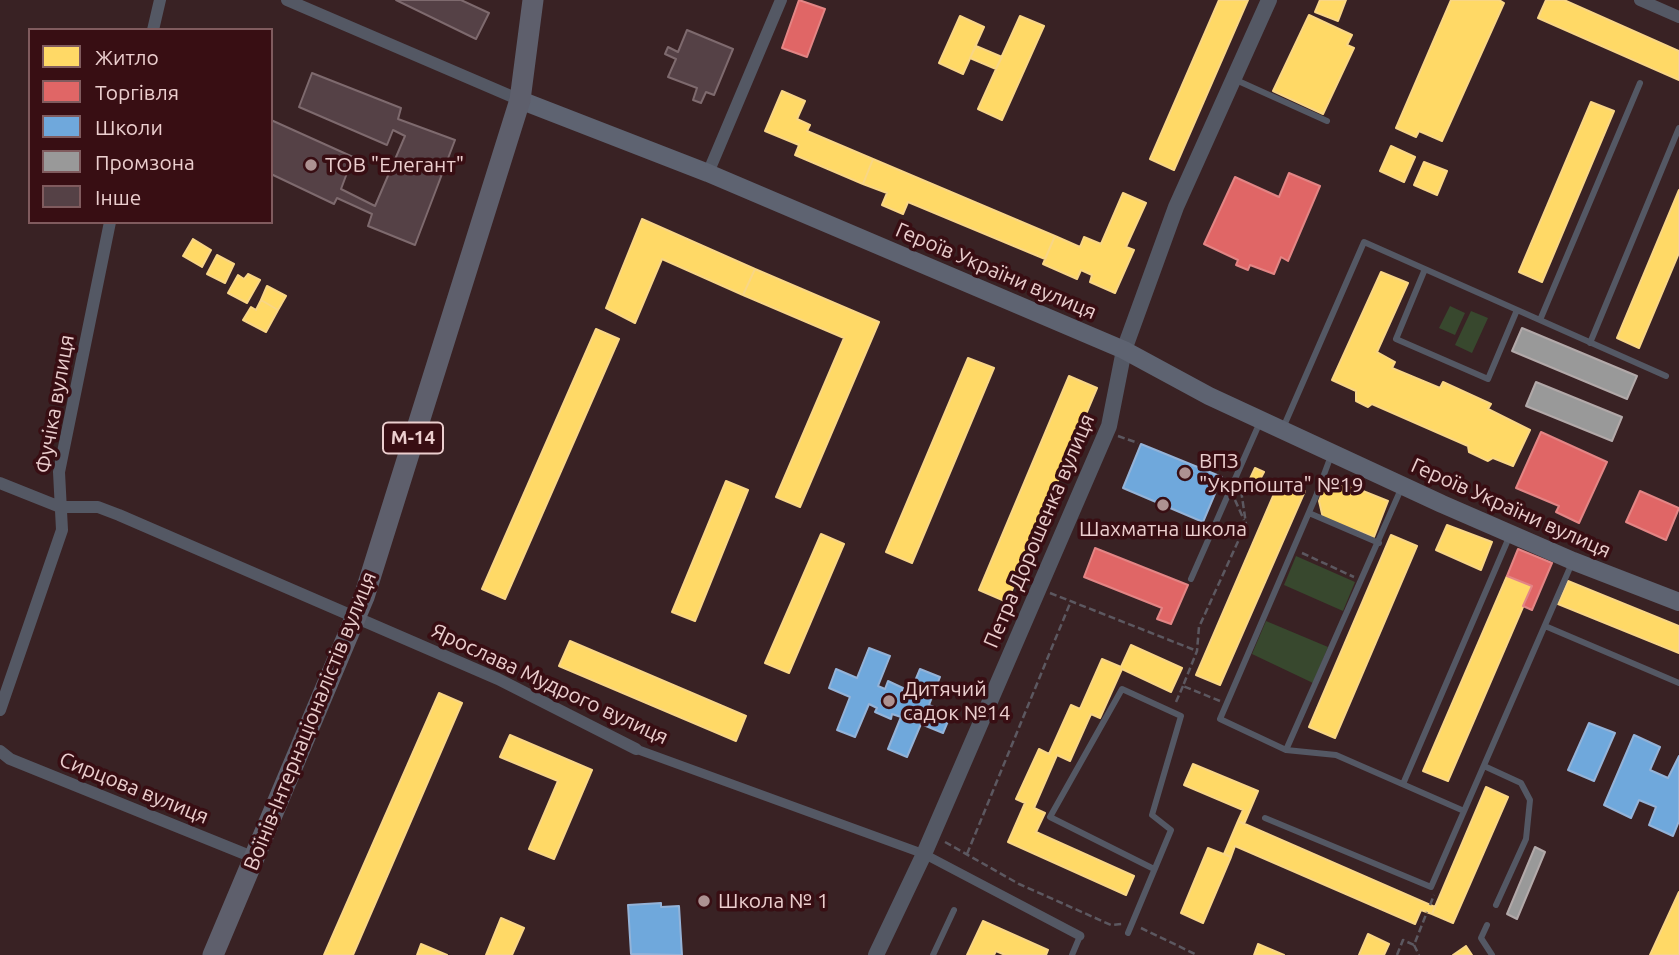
<!DOCTYPE html>
<html>
<head>
<meta charset="utf-8">
<style>
  body { margin:0 }
  #map { position:relative; width:1679px; height:955px; overflow:hidden; background:#392224; font-family:Ubuntu,sans-serif }
  canvas { display:block }
  .legend { position:absolute; left:28px; top:28px; width:245px; height:196px; box-sizing:border-box; background:#380e13; border:2px solid #805b5e; margin:0; padding:9px 12px; list-style:none; font-size:21px; color:#ebcece }
  .legend li { display:flex; align-items:center; gap:14px; height:35px }
  .legend b { width:35px; border:2px solid #805b5e }
</style>
</head>
<body>
<div id="map">
<canvas width="1679" height="955"></canvas>
<ul class="legend">
<li><b style="height:19px;background:#ffd966"></b>Житло</li>
<li><b style="height:19px;background:#e06666"></b>Торгівля</li>
<li><b style="height:19px;background:#6fa8dc"></b>Школи</li>
<li><b style="height:19px;background:#999"></b>Промзона</li>
<li><b style="height:19px;background:#554146"></b>Інше</li>
</ul>
</div>
<script>
const ctx = document.querySelector('canvas').getContext('2d');
ctx.lineJoin = 'round';
function fillPath(path, color) {
  ctx.fillStyle = color;
  ctx.fill(path, 'evenodd');
}
function poly(rows) {
  const path = new Path2D();
  for (const r of rows) {
    path.moveTo(r[0], r[1]);
    for (let i = 2; i < r.length; i += 2) path.lineTo(r[i], r[i + 1]);
  }
  return path;
}
function stroke(path, color, width, dash) {
  ctx.strokeStyle = color;
  ctx.lineWidth = width;
  ctx.lineCap = dash ? 'butt' : 'round';
  ctx.setLineDash(dash || []);
  ctx.stroke(path);
}
function write(font, color, halo, rows, align = 'center') {
  ctx.font = font + ' Ubuntu,sans-serif';
  ctx.lineWidth = 7;
  ctx.setLineDash([]);
  ctx.textBaseline = 'middle';
  ctx.strokeStyle = halo;
  ctx.fillStyle = color;
  for (const [text, x, y, turn = 0] of rows) {
    ctx.save();
    ctx.translate(x, y);
    ctx.rotate((+turn || 0) * Math.PI / 180);
    ctx.textAlign = isNaN(turn) ? turn : align;
    if (halo) ctx.strokeText(text, 0, 0);
    ctx.fillText(text, 0, 0);
    ctx.restore();
  }
}
const green = poly([
  [1450,306,1465,313,1455,335,1439,328],
  [1471,311,1488,318,1472,353,1455,345],
  [1296,556,1355,582,1343,611,1284,585],
  [1266,621,1328,647,1313,683,1252,654]
]);
const homes = poly([
  [1219,0,1248,0,1174,170,1150,159,1219,0],
  [1320,0,1346,0,1338,21,1315,12,1320,0],
  [1451,0,1499,0,1504,3,1442,141,1419,131,1416,137,1396,128,1451,0],
  [1546,0,1564,0,1679,51,1679,80,1538,18,1546,0],
  [1309,15,1352,35,1347,45,1354,48,1323,114,1273,91,1309,15],
  [960,16,984,27,963,74,939,63,960,16],
  [1020,16,1044,26,1002,120,978,109,1020,16],
  [976,46,1002,57,996,69,970,58,976,46],
  [782,91,805,101,797,119,810,125,807,131,873,159,863,184,795,155,799,145,765,131,782,91],
  [1591,102,1614,111,1542,282,1519,272,1591,102],
  [1391,146,1415,157,1404,182,1380,171,1391,146],
  [873,159,1055,236,1045,259,908,202,903,214,882,205,887,193,863,184,873,159],
  [1424,162,1447,171,1437,195,1414,185,1424,162],
  [1679,190,1679,253,1639,348,1617,338,1679,190],
  [1123,193,1146,203,1126,247,1134,250,1115,293,1090,282,1092,275,1081,270,1077,279,1043,264,1055,236,1080,247,1084,237,1101,244,1123,193],
  [642,219,755,269,743,295,662,259,635,323,606,308,642,219],
  [193,239,211,250,202,267,183,256,193,239],
  [217,255,234,264,225,283,207,274,217,255],
  [755,269,879,322,800,507,776,497,844,338,743,295,755,269],
  [1381,272,1408,283,1377,352,1395,362,1392,368,1440,388,1443,382,1491,404,1488,409,1530,430,1513,466,1493,458,1488,461,1469,452,1468,446,1372,404,1368,407,1356,401,1356,391,1332,380,1381,272],
  [248,274,260,280,247,303,228,293,238,275,244,279,248,274],
  [267,286,286,296,278,310,261,300,267,286],
  [261,300,278,310,266,332,243,320,251,307,256,310,261,300],
  [596,329,619,339,505,599,482,589,596,329],
  [968,358,994,368,912,563,886,552,968,358],
  [1069,376,1097,388,1007,602,979,590,1069,376],
  [1255,468,1264,472,1255,489,1247,485,1255,468],
  [1328,477,1388,501,1374,537,1323,518,1319,501,1328,477],
  [1280,480,1305,491,1220,685,1196,675,1280,480],
  [726,481,748,490,695,621,672,612,726,481],
  [1447,525,1492,542,1481,570,1436,550,1447,525],
  [821,534,844,544,789,673,765,663,821,534],
  [1391,535,1417,546,1335,738,1309,727,1391,535],
  [1507,576,1532,586,1448,781,1423,771,1507,576],
  [1568,581,1679,626,1679,653,1558,604,1568,581],
  [570,641,746,716,736,741,559,666,570,641],
  [1131,645,1182,668,1171,692,1122,669,1100,718,1091,714,1070,761,1057,755,1034,808,1045,813,1036,832,1134,876,1126,895,1008,842,1025,803,1016,799,1039,749,1049,754,1071,705,1080,709,1102,659,1121,667,1131,645],
  [439,693,462,703,353,955,324,955,439,693],
  [510,735,592,770,554,859,529,849,558,781,500,757,510,735],
  [1193,764,1258,791,1244,824,1238,821,1243,810,1184,785,1193,764],
  [1486,787,1508,797,1453,923,1432,914,1486,787],
  [1238,821,1435,907,1432,914,1421,910,1415,924,1235,846,1231,857,1224,854,1238,821],
  [1208,848,1231,857,1203,923,1181,913,1208,848],
  [1679,892,1679,955,1650,955,1679,892],
  [501,918,524,928,512,955,486,955,501,918],
  [983,921,1048,950,1046,955,1005,955,996,951,994,955,967,955,983,921],
  [1368,934,1389,944,1384,955,1359,955,1368,934],
  [421,944,447,955,417,955,421,944],
  [1258,944,1284,955,1254,955,1258,944],
  [1466,946,1472,955,1453,955,1466,946]
]);
const shops = poly([
  [799,0,825,9,807,57,782,48,799,0],
  [1289,173,1320,186,1288,261,1281,257,1274,274,1250,265,1248,270,1236,265,1238,260,1204,244,1235,177,1279,197,1289,173],
  [1541,432,1607,462,1579,523,1556,512,1559,506,1516,488,1541,432],
  [1640,491,1679,508,1666,540,1626,522,1640,491],
  [1095,548,1188,585,1171,624,1157,619,1162,608,1084,577,1095,548],
  [1518,549,1552,563,1532,610,1523,606,1532,586,1507,576,1518,549]
]);
const schools = poly([
  [1141,444,1222,477,1203,522,1123,488,1141,444],
  [869,648,890,656,878,686,885,689,888,681,903,688,900,695,908,698,920,669,940,677,929,705,951,714,943,733,921,724,907,757,888,749,901,717,892,714,891,719,875,712,877,708,869,704,855,737,837,730,850,697,829,688,836,669,857,678,869,648],
  [1589,723,1615,733,1594,781,1568,770,1589,723],
  [1634,735,1660,747,1650,770,1668,778,1679,756,1679,821,1673,836,1649,825,1656,807,1639,800,1631,818,1604,805,1634,735],
  [661,903,661,907,679,906,682,955,631,954,628,905,661,903]
]);
const industry = poly([
  [1522,328,1637,376,1627,399,1512,351,1522,328],
  [1536,382,1622,417,1612,441,1526,406,1536,382],
  [1535,847,1545,852,1517,919,1507,914,1535,847]
]);
const building = poly([
  [396,0,461,0,489,13,476,39,396,0],
  [687,30,733,49,714,95,706,92,701,103,693,100,697,88,668,77,676,59,665,54,668,47,678,52,687,30],
  [312,73,401,108,398,119,455,140,415,245,368,226,372,214,337,198,334,204,271,174,271,120,353,157,341,189,375,206,405,136,393,130,387,145,299,107,312,73]
]);
const path = poly([
  [1118,436,1138,443],
  [1235,500,1244,520],
  [1302,553,1354,577],
  [1050,593,1197,651],
  [1220,701,1183,686,1197,651,1199,627,1246,524,1241,490],
  [1176,702,1183,686],
  [945,842,1019,884,1111,925,1122,924],
  [967,854,1071,601],
  [1430,905,1434,895],
  [1141,928,1197,955],
  [1414,945,1419,955],
  [1397,955,1403,940,1414,945,1427,912]
]);
const service = poly([
  [1236,80,1327,121],
  [1425,269,1396,339,1488,379,1517,310],
  [1540,320,1640,83],
  [1590,343,1679,128],
  [1283,428,1364,242,1666,376],
  [1332,453,1316,496,1220,719,1286,750,1336,755,1464,811],
  [1309,513,1379,543],
  [1191,579,1260,422],
  [1545,626,1679,683],
  [1286,750,1401,489],
  [1484,766,1521,783,1530,800,1526,839,1496,905],
  [1403,784,1510,535],
  [1265,818,1431,887,1572,563],
  [1487,925,1481,938,1492,955],
  [1128,933,1171,830,1152,815,1181,716,1122,689,1050,817,1154,869],
  [933,955,954,910],
  [1072,955,1080,936]
]);
const pedestrian = poly([
  [636,749,924,854,1080,936]
]);
const minor = poly([
  [287,0,520,100],
  [1640,0,1679,17],
  [153,30,160,0],
  [708,173,781,0],
  [0,483,60,507,98,507,119,515,498,679,636,749],
  [0,710,62,530,59,472,110,222],
  [0,751,10,759,255,858]
]);
const tertiary = poly([
  [876,955,924,854,1109,426,1124,350,1176,207,1269,0]
]);
const secondary = poly([
  [520,100,708,173,1124,350,1209,396,1442,504,1573,561,1679,602]
]);
const trunk = poly([
  [213,955,364,597,520,100,533,0]
]);
const markers = [
  [311,165,7,"#ad9292"],
  [1185,473,7,"#ad9292"],
  [1163,505,7,"#ad9292"],
  [889,701,7,"#ad9292"],
  [704,901,7,"#ad9292"]
];
const shields = [
  [413,438,60]
];
const shieldNames = [
  ["М-14",413,438]
];
const poiNames = [
  ["ТОВ \"Елегант\"",325,165],
  ["ВПЗ",1199,461],
  ["\"Укрпошта\" №19",1199,485],
  ["Шахматна школа",1163,529,"center"],
  ["Дитячий",903,689],
  ["садок №14",903,713],
  ["Школа № 1",718,901]
];
const streetNames = [
  ["Героїв України вулиця",996,271,23],
  ["Фучіка вулиця",55,404,-80],
  ["Героїв України вулиця",1511,508,24],
  ["Петра Дорошенка вулиця",1039,531,-67],
  ["Ярослава Мудрого вулиця",550,684,25],
  ["Воїнів-Інтернаціоналістів вулиця",310,721,-68],
  ["Сирцова вулиця",134,788,22]
];
fillPath(green, '#38482e');
fillPath(homes, '#ffd966');
stroke(homes, '#f9d685', 2);
fillPath(shops, '#e06666');
stroke(shops, '#e38585', 2);
fillPath(schools, '#6fa8dc');
stroke(schools, '#94b3d8', 2);
fillPath(industry, '#999');
stroke(industry, '#b2a9a9', 2);
fillPath(building, '#554146');
stroke(building, '#7e6a6e', 2);
stroke(path, '#5c5860', 2.5, [7, 3.5]);
stroke(service, '#545864', 6);
stroke(pedestrian, '#545864', 9);
stroke(minor, '#545864', 12);
stroke(tertiary, '#545864', 16);
stroke(secondary, '#5e6371', 18);
stroke(trunk, '#5e5f6c', 21);
for (const [x, y, r, color] of markers) {
  const dot = new Path2D();
  dot.arc(x, y, r, 0, 2 * Math.PI);
  ctx.fillStyle = color;
  ctx.fill(dot);
  stroke(dot, '#380e13', 2.5);
}
for (const [x, y, w] of shields) {
  const box = new Path2D();
  box.roundRect(x - w / 2, y - 15.5, w, 31, 5);
  ctx.fillStyle = '#380e13';
  ctx.fill(box);
  stroke(box, '#ebcece', 2);
}
write('bold 19px', '#ebcece', null, shieldNames);
write('21px', '#ebcece', '#380e13', poiNames, 'left');
write('21px', '#ebcece', '#380e13', streetNames);
</script>
</body>
</html>
